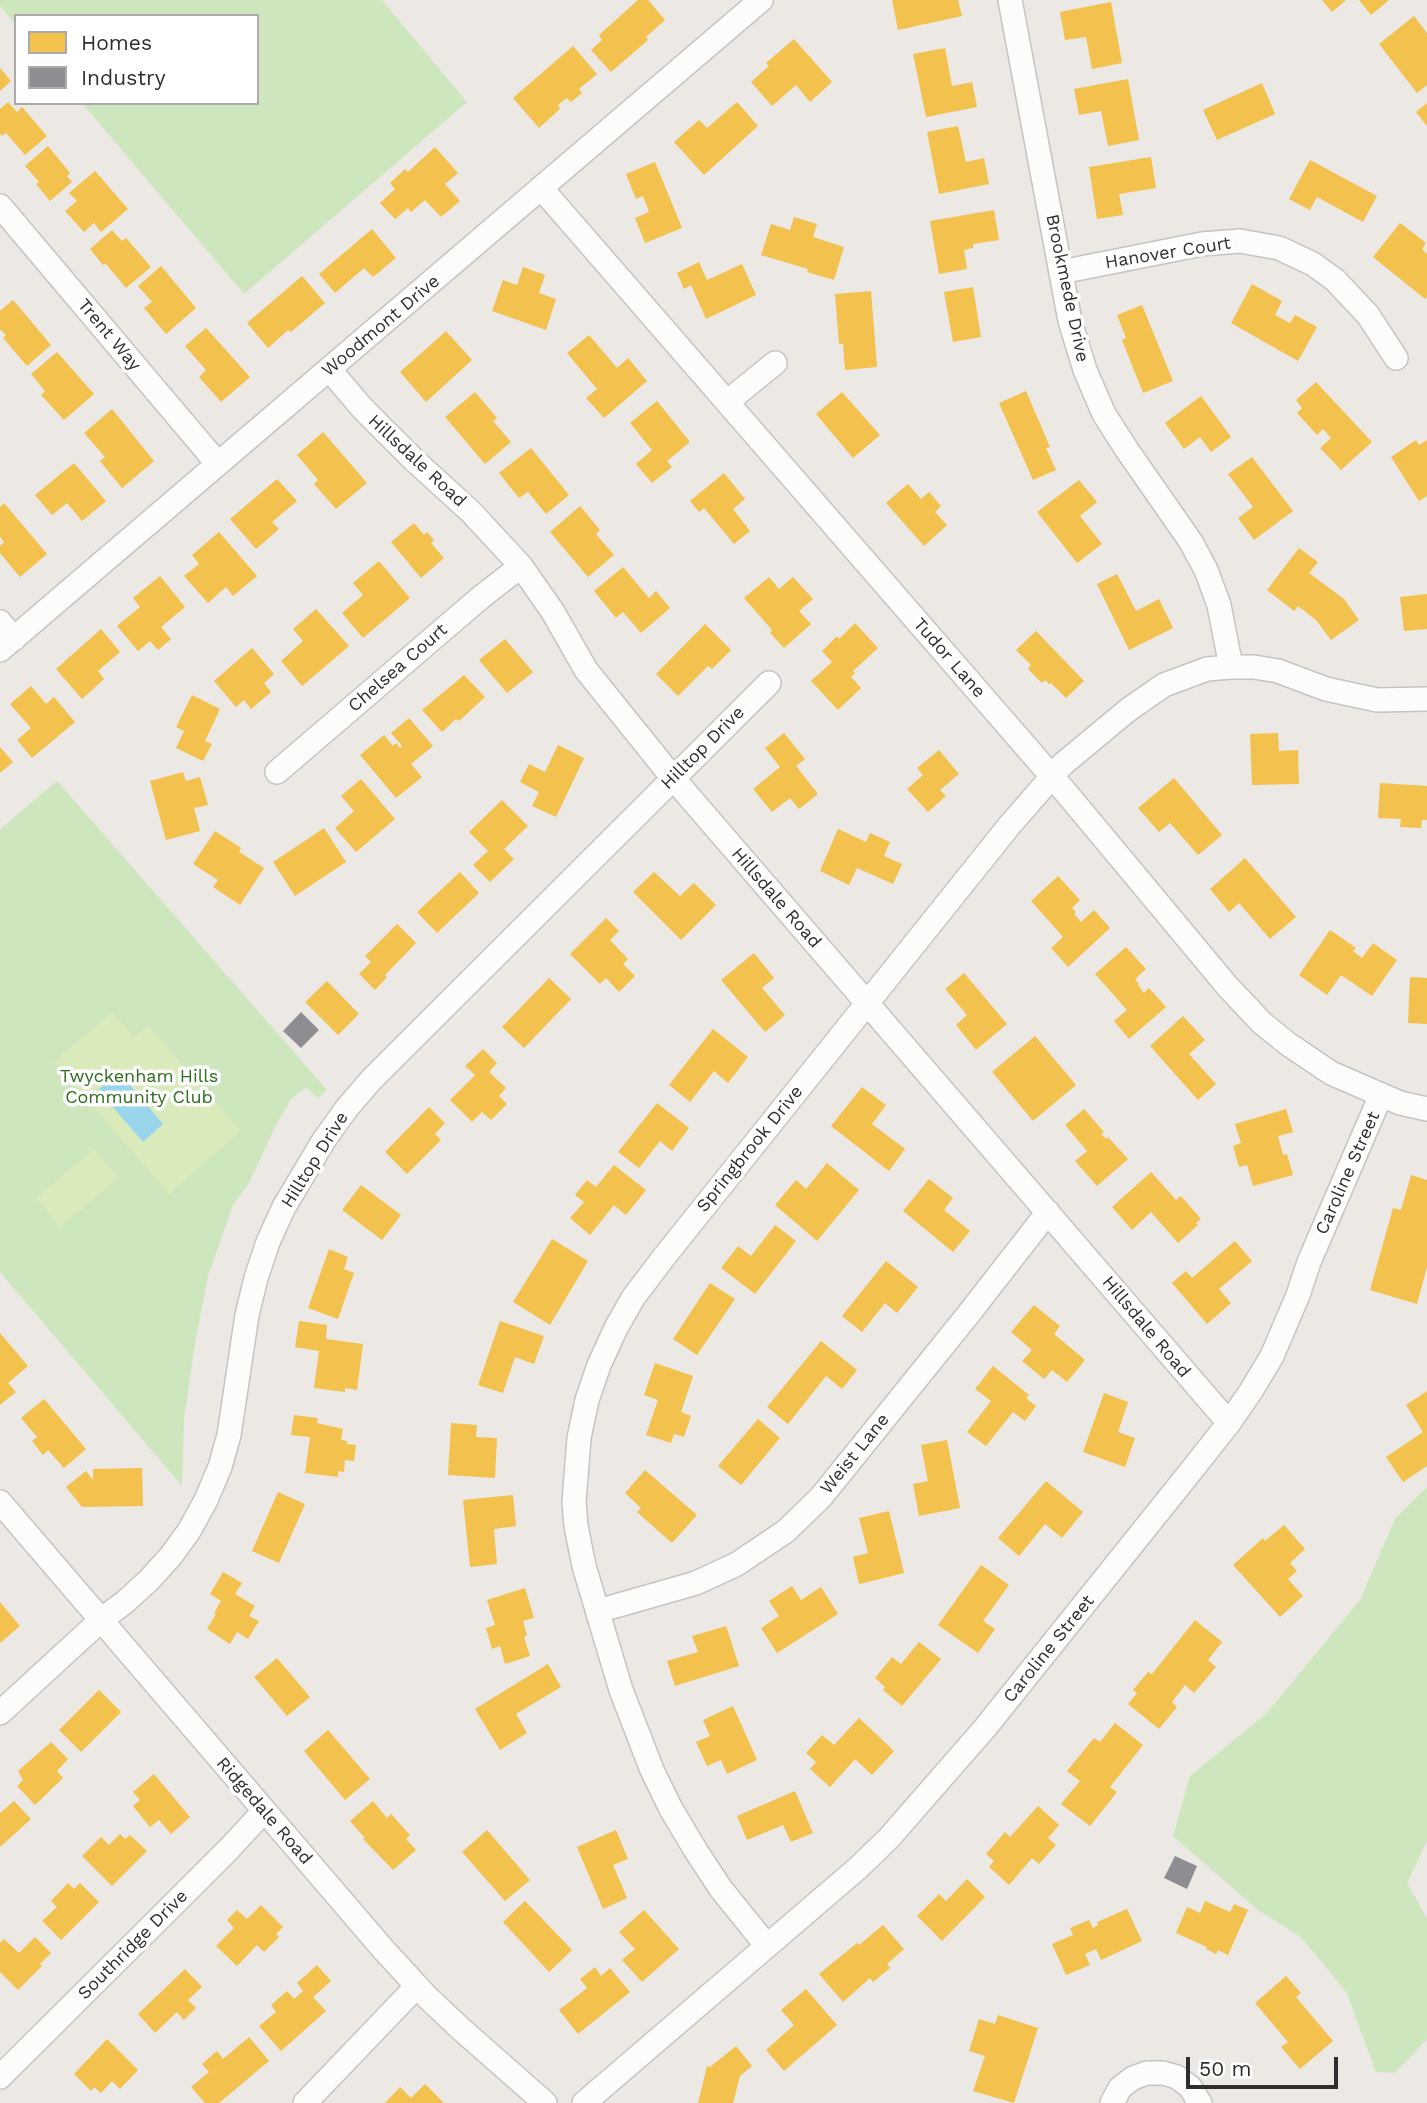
<!DOCTYPE html>
<html>
<head>
<meta charset="utf-8">
<style>
  body { margin:0 }
  #map { position:relative; width:1427px; height:2103px; overflow:hidden; background:#ece8e4; font-family:"Work Sans",sans-serif }
  canvas { display:block }
  .legend { position:absolute; left:14px; top:14px; width:245px; height:91px; box-sizing:border-box; background:#fff; border:2px solid #ababab; margin:0; padding:9px 12px; list-style:none; font-size:21px; color:#2e2e2e }
  .legend li { display:flex; align-items:center; gap:14px; height:35px }
  .legend b { width:35px; border:2px solid #ababab }
  .scale { position:absolute; left:1186px; top:2057px; width:152px; height:32px; box-sizing:border-box; border:4px solid #2e2e2e; border-top:0; padding-left:9px; font-size:21px; line-height:24px; white-space:nowrap; color:#2e2e2e; -webkit-text-stroke:5px #fff; paint-order:stroke }
</style>
</head>
<body>
<div id="map">
<canvas width="1427" height="2103"></canvas>
<ul class="legend">
<li><b style="height:19px;background:#f2c14e"></b>Homes</li>
<li><b style="height:19px;background:#8d8d92"></b>Industry</li>
</ul>
<div class="scale">50 m</div>
</div>
<script>
const ctx = document.querySelector('canvas').getContext('2d');
ctx.lineJoin = 'round';
function fillPath(path, color) {
  ctx.fillStyle = color;
  ctx.fill(path, 'evenodd');
}
function poly(rows) {
  const path = new Path2D();
  for (const r of rows) {
    path.moveTo(r[0], r[1]);
    for (let i = 2; i < r.length; i += 2) path.lineTo(r[i], r[i + 1]);
  }
  return path;
}
function stroke(path, color, width, dash) {
  ctx.strokeStyle = color;
  ctx.lineWidth = width;
  ctx.lineCap = dash ? 'butt' : 'round';
  ctx.setLineDash(dash || []);
  ctx.stroke(path);
}
function write(font, color, halo, rows, align = 'center') {
  ctx.font = font + ' "Work Sans",sans-serif';
  ctx.lineWidth = 7;
  ctx.setLineDash([]);
  ctx.textBaseline = 'middle';
  ctx.strokeStyle = halo;
  ctx.fillStyle = color;
  for (const [text, x, y, turn = 0] of rows) {
    ctx.save();
    ctx.translate(x, y);
    ctx.rotate((+turn || 0) * Math.PI / 180);
    ctx.textAlign = isNaN(turn) ? turn : align;
    if (halo) ctx.strokeText(text, 0, 0);
    ctx.fillText(text, 0, 0);
    ctx.restore();
  }
}
const green = poly([
  [0,0,382,0,467,102,244,294,82,103,257,103,257,16,16,16,16,25,0,6],
  [57,781,327,1090,318,1098,306,1088,291,1099,276,1125,249,1183,233,1205,208,1276,195,1343,184,1419,182,1486,0,1272,0,829],
  [1427,1487,1427,1841,1407,1883,1427,1918,1427,2039,1395,2073,1376,2072,1347,1993,1301,1937,1258,1910,1173,1836,1190,1776,1266,1714,1360,1600,1395,1519]
]);
const pitch = poly([
  [112,1012,134,1037,148,1025,241,1131,169,1194,54,1062],
  [94,1149,119,1178,60,1227,36,1198]
]);
const water = poly([
  [119,1072,163,1124,143,1142,98,1090]
]);
const homes = poly([
  [638,0,648,0,665,20,646,37,648,40,611,72,591,50,602,40,599,35],
  [892,0,958,0,962,16,898,30],
  [1322,0,1346,0,1332,12],
  [1359,0,1389,0,1371,15],
  [1111,2,1122,63,1092,69,1086,37,1065,40,1060,12],
  [1414,16,1427,33,1427,85,1417,93,1379,44],
  [794,39,832,82,810,102,796,85,772,106,751,82,769,66,766,63],
  [573,46,597,74,579,89,582,93,571,102,567,98,558,105,560,109,539,128,513,98],
  [945,48,952,86,972,82,977,107,926,117,913,54],
  [0,68,11,81,0,91],
  [1128,79,1139,140,1108,146,1101,111,1079,115,1074,89],
  [1262,83,1275,114,1217,140,1203,110],
  [8,102,17,112,22,107,47,136,25,155,6,133,2,136,0,134,0,109],
  [737,102,758,126,704,175,674,142,699,120,707,128],
  [1427,103,1427,126,1416,112],
  [958,126,966,162,984,158,989,184,939,194,927,132],
  [48,146,70,173,67,176,72,182,50,201,36,184,39,182,25,166],
  [435,147,458,173,445,184,460,201,441,217,425,200,411,212,408,208,395,219,380,203,395,189,390,183,405,169,408,172],
  [1151,157,1156,188,1119,194,1123,215,1097,219,1089,167],
  [1310,160,1377,196,1363,222,1317,197,1310,210,1289,199],
  [655,162,682,228,645,243,635,218,649,212,643,196,636,199,626,174],
  [95,171,128,209,101,232,94,223,84,232,65,211,77,201,69,193],
  [994,210,999,240,973,244,973,248,964,250,967,269,939,274,930,221],
  [794,217,817,224,813,237,844,247,834,280,807,272,808,269,761,255,771,224,790,230],
  [1400,223,1426,243,1422,249,1427,254,1427,297,1425,299,1373,257],
  [372,229,396,258,373,277,364,268,335,293,319,274],
  [112,230,122,241,126,238,151,267,126,288,106,264,103,265,90,249],
  [699,262,707,280,742,264,756,295,706,319,691,285,684,289,677,273],
  [161,266,196,308,166,334,144,308,152,302,138,286],
  [523,267,545,275,539,293,556,299,546,330,492,311,503,280,517,285],
  [302,276,325,303,291,332,288,330,268,348,247,323],
  [1252,284,1282,301,1275,315,1290,323,1295,315,1317,327,1298,361,1231,323],
  [973,287,981,337,953,342,944,292],
  [871,291,877,367,845,370,843,344,839,344,835,294],
  [13,300,51,345,27,366,3,338,6,335,0,329,0,311],
  [1142,305,1173,381,1143,393,1122,340,1126,338,1117,315],
  [206,328,250,377,221,402,199,377,206,370,185,346],
  [446,331,472,360,426,402,400,372],
  [589,335,617,368,628,358,647,381,604,418,586,398,597,389,567,353],
  [57,352,94,394,64,420,41,395,45,391,31,374],
  [1316,382,1372,442,1341,470,1320,448,1331,438,1323,429,1317,435,1297,413,1302,408,1296,400],
  [1026,391,1050,447,1046,448,1056,470,1033,480,999,403],
  [475,392,497,418,493,421,511,442,485,464,445,417],
  [842,392,880,435,853,458,816,414],
  [1201,396,1231,437,1211,452,1200,437,1184,449,1165,423],
  [657,401,690,442,667,461,672,467,652,483,636,464,652,450,630,423],
  [112,409,154,461,122,488,100,461,105,457,84,433],
  [323,432,367,483,336,509,314,484,318,480,297,455],
  [1416,440,1419,445,1427,440,1427,496,1419,501,1391,457],
  [531,448,569,495,546,514,528,492,519,498,499,473],
  [1252,457,1293,511,1254,540,1238,518,1253,507,1228,474],
  [74,463,106,501,82,521,67,503,52,515,35,495],
  [724,473,745,499,733,509,750,531,734,544,704,508,699,512,690,501],
  [277,479,297,501,272,522,279,529,256,549,230,519],
  [1079,480,1097,502,1080,516,1102,544,1077,563,1037,512],
  [908,484,921,499,929,492,941,506,935,512,947,525,924,546,886,503],
  [4,503,47,554,20,577,0,553,0,546,4,542,0,537,0,507],
  [580,506,600,530,596,534,614,555,588,577,550,532],
  [414,523,424,535,427,532,434,540,431,543,444,558,421,578,391,542],
  [219,532,257,576,233,596,226,587,208,603,184,576,199,564,192,555],
  [1299,548,1318,562,1309,573,1344,599,1359,620,1331,640,1316,620,1298,606,1294,611,1267,590],
  [379,561,410,598,363,638,342,613,363,595,353,583],
  [623,567,649,598,656,591,670,608,641,633,623,612,616,618,594,591],
  [1117,574,1136,611,1159,599,1173,628,1129,650,1097,584],
  [160,576,185,607,161,627,171,639,158,650,150,641,138,651,117,626,140,607,133,598],
  [769,577,779,589,793,577,813,599,799,611,811,624,784,648,770,633,772,630,744,598],
  [1427,594,1427,629,1404,631,1400,597],
  [316,609,349,646,302,686,281,661,303,641,293,629],
  [855,623,878,648,853,671,855,673,851,677,861,688,838,710,811,681,832,662,822,651,837,636,839,639],
  [705,624,731,650,712,669,708,666,678,696,656,674],
  [101,629,120,652,98,671,104,679,82,699,56,669],
  [1036,631,1084,681,1066,698,1051,683,1049,684,1045,680,1042,683,1028,669,1031,665,1016,650],
  [505,639,533,672,507,693,479,660],
  [252,648,274,674,264,683,271,692,251,709,244,700,236,707,214,681],
  [464,675,485,697,459,721,456,719,442,732,422,710],
  [31,686,46,704,54,697,75,722,32,758,17,740,31,728,10,704],
  [192,695,220,709,205,741,212,744,203,761,176,748,184,731,176,727],
  [409,718,433,746,411,764,422,777,396,798,360,755,384,735,393,746,396,743,400,748,402,746,391,733],
  [784,733,805,759,796,766,818,794,799,809,790,798,772,812,753,789,780,767,765,748],
  [1278,733,1279,751,1298,750,1299,784,1252,785,1250,734],
  [558,745,584,758,556,817,532,806,539,792,520,782,529,764,545,772],
  [0,747,13,762,0,773],
  [939,750,959,774,940,790,946,796,928,812,907,789,923,775,917,768],
  [183,772,186,781,200,777,208,805,194,808,200,831,166,840,150,781],
  [1174,778,1222,835,1198,855,1170,823,1159,832,1138,808],
  [361,779,395,819,356,852,335,828,354,811,341,796],
  [1380,783,1427,786,1427,820,1422,820,1421,828,1400,827,1401,819,1378,818],
  [502,800,528,826,504,849,514,859,490,882,473,865,488,851,469,832],
  [324,828,346,862,295,896,273,862],
  [838,829,866,842,870,833,890,842,884,856,902,864,893,884,857,868,849,885,820,871],
  [215,831,241,848,239,852,264,868,240,905,213,887,218,880,193,864],
  [1245,858,1296,917,1270,939,1239,903,1229,912,1210,889],
  [460,872,479,893,437,933,417,912],
  [654,872,680,896,694,883,716,905,681,940,633,892],
  [1058,876,1080,900,1072,908,1076,912,1074,914,1081,922,1094,910,1110,928,1068,967,1051,948,1063,937,1031,901],
  [606,918,619,931,610,940,628,959,623,964,635,976,619,992,606,978,600,984,570,954],
  [397,924,416,943,385,975,387,977,375,990,359,974,371,962,365,956],
  [1330,930,1356,948,1353,951,1362,958,1373,943,1397,960,1372,996,1341,975,1327,995,1299,975],
  [1126,947,1146,969,1135,979,1139,984,1138,985,1144,993,1149,988,1166,1007,1129,1039,1114,1021,1127,1010,1095,974],
  [754,953,774,978,762,988,785,1015,765,1032,721,980],
  [964,973,1007,1024,976,1050,956,1025,967,1015,945,989],
  [1410,977,1427,978,1427,1024,1408,1023],
  [549,978,571,999,524,1048,502,1027],
  [327,981,359,1014,338,1035,305,1002],
  [1183,1016,1205,1040,1189,1054,1216,1084,1198,1100,1150,1046],
  [713,1029,748,1057,728,1083,714,1071,690,1102,669,1085],
  [1035,1036,1076,1085,1033,1121,992,1072],
  [483,1049,497,1063,489,1072,506,1088,499,1096,507,1104,491,1120,482,1112,472,1122,450,1100,475,1075,465,1066],
  [862,1087,886,1105,872,1124,905,1149,889,1171,831,1126],
  [657,1103,689,1128,672,1151,660,1141,639,1168,618,1152],
  [429,1107,445,1123,435,1134,441,1140,407,1174,385,1152],
  [1084,1109,1104,1132,1101,1134,1106,1139,1108,1137,1128,1159,1097,1186,1075,1161,1087,1151,1065,1125],
  [1286,1109,1293,1132,1278,1136,1283,1155,1287,1154,1293,1175,1253,1186,1247,1165,1239,1167,1233,1146,1241,1143,1235,1124],
  [827,1163,859,1190,817,1241,775,1205,796,1180,806,1189],
  [614,1165,646,1190,626,1215,614,1205,590,1235,570,1218,584,1202,575,1195,587,1180,596,1187],
  [1151,1172,1176,1200,1181,1196,1201,1219,1196,1223,1198,1225,1178,1243,1151,1212,1132,1230,1112,1207],
  [1411,1175,1427,1180,1427,1267,1417,1304,1370,1290,1393,1208,1401,1210],
  [929,1179,953,1198,944,1210,970,1231,953,1252,903,1211],
  [361,1185,401,1215,382,1240,342,1210],
  [775,1225,796,1241,755,1294,721,1268,738,1246,751,1256],
  [552,1239,588,1261,550,1325,513,1302],
  [1235,1241,1252,1261,1219,1289,1231,1303,1207,1324,1172,1283,1186,1271,1192,1278],
  [329,1249,348,1257,344,1269,354,1273,338,1319,308,1308],
  [886,1261,918,1287,897,1313,885,1303,862,1332,842,1316],
  [710,1283,735,1299,697,1355,673,1339],
  [1034,1305,1060,1326,1054,1334,1085,1360,1067,1382,1052,1370,1044,1379,1022,1361,1032,1350,1011,1332],
  [299,1321,327,1325,326,1339,363,1344,357,1390,345,1388,345,1392,314,1388,319,1351,295,1347],
  [500,1321,544,1336,534,1364,515,1357,503,1393,478,1385],
  [0,1333,28,1366,8,1383,16,1392,0,1405],
  [821,1341,857,1370,842,1389,826,1376,788,1424,767,1407],
  [655,1363,693,1376,681,1412,691,1416,684,1437,674,1434,671,1443,646,1435,658,1400,644,1395],
  [993,1366,1029,1395,1026,1398,1036,1406,1025,1421,1013,1412,986,1446,967,1432,991,1401,975,1389],
  [1427,1391,1427,1466,1403,1482,1386,1457,1423,1432,1406,1405],
  [1104,1393,1128,1402,1118,1432,1135,1438,1125,1467,1083,1452],
  [44,1399,86,1449,64,1468,48,1450,43,1455,32,1441,37,1437,21,1418],
  [294,1415,318,1418,317,1423,343,1429,341,1440,347,1441,347,1444,356,1445,354,1461,345,1460,344,1472,338,1471,338,1477,305,1473,310,1437,291,1435],
  [758,1419,780,1438,741,1485,718,1466],
  [451,1423,477,1425,476,1437,497,1438,495,1478,448,1475],
  [947,1440,960,1508,919,1516,913,1484,928,1481,921,1445],
  [142,1468,143,1506,82,1507,66,1487,86,1471,93,1480,93,1469],
  [645,1470,697,1515,672,1543,637,1512,641,1508,625,1493],
  [1046,1481,1083,1512,1062,1538,1045,1524,1019,1556,998,1538],
  [278,1492,305,1504,279,1563,252,1551],
  [513,1495,516,1526,494,1529,497,1564,470,1567,463,1500],
  [889,1511,904,1573,859,1584,853,1557,868,1553,859,1518],
  [1284,1525,1305,1549,1290,1563,1297,1571,1288,1579,1303,1596,1280,1617,1233,1565,1263,1538,1265,1541],
  [981,1565,1009,1585,983,1621,995,1629,978,1653,938,1625],
  [223,1572,242,1583,235,1594,255,1606,249,1616,259,1621,248,1639,237,1632,230,1644,207,1629,216,1614,214,1613,221,1601,210,1594],
  [792,1586,801,1600,821,1587,838,1614,777,1653,761,1628,779,1616,769,1601],
  [525,1588,534,1618,523,1621,527,1635,524,1637,530,1656,505,1664,500,1646,492,1649,486,1628,495,1625,487,1600],
  [0,1602,20,1626,0,1643],
  [1195,1620,1222,1642,1208,1660,1216,1667,1194,1693,1185,1685,1172,1702,1177,1707,1159,1729,1128,1704,1137,1693,1133,1690,1148,1672,1152,1674],
  [726,1626,739,1666,675,1686,667,1661,698,1652,692,1636],
  [919,1642,941,1659,902,1706,883,1690,885,1687,875,1678,892,1657,901,1664],
  [277,1658,310,1697,287,1716,254,1677],
  [548,1664,561,1687,516,1714,527,1733,500,1750,475,1709],
  [99,1690,121,1712,81,1752,59,1730],
  [733,1706,757,1760,727,1774,721,1760,707,1766,696,1742,710,1736,703,1720],
  [859,1718,894,1751,872,1775,855,1759,830,1787,810,1769,816,1762,806,1753,822,1735,834,1745],
  [1115,1723,1143,1745,1110,1787,1117,1792,1090,1826,1061,1804,1080,1781,1067,1771,1094,1738,1100,1742],
  [328,1730,370,1779,345,1800,304,1751],
  [51,1742,68,1759,57,1771,63,1778,35,1805,17,1786,23,1780,18,1771],
  [154,1774,190,1817,171,1834,159,1820,150,1827,133,1806,140,1800,133,1792],
  [795,1791,813,1833,791,1842,783,1825,747,1840,737,1816],
  [14,1801,31,1819,0,1847,0,1813],
  [373,1801,387,1818,391,1814,410,1835,406,1839,416,1850,393,1870,363,1839,365,1838,350,1821],
  [1038,1806,1059,1825,1048,1838,1056,1845,1039,1864,1032,1858,1009,1885,989,1867,994,1861,986,1854,1005,1832,1010,1837],
  [487,1830,530,1880,505,1901,462,1852],
  [616,1830,628,1859,613,1865,627,1898,603,1909,577,1847],
  [120,1834,125,1839,130,1835,147,1851,112,1886,82,1856,101,1837,109,1845],
  [967,1879,985,1897,942,1941,917,1916,939,1894,946,1901],
  [68,1883,74,1889,80,1883,99,1902,61,1940,42,1921,57,1907,51,1901],
  [525,1901,572,1950,549,1972,503,1922],
  [1205,1901,1230,1912,1234,1904,1248,1910,1228,1955,1218,1950,1216,1954,1206,1949,1207,1947,1176,1933,1187,1907,1200,1913],
  [261,1905,283,1927,276,1934,279,1937,264,1952,257,1945,237,1966,216,1946,234,1928,227,1920,237,1910,247,1919],
  [1127,1909,1142,1941,1101,1960,1096,1949,1085,1954,1090,1965,1066,1975,1052,1944,1073,1935,1070,1928,1089,1920,1093,1928,1098,1925,1097,1922],
  [644,1910,679,1949,642,1982,622,1960,635,1949,619,1932],
  [883,1925,904,1949,887,1964,890,1968,873,1982,870,1978,843,2002,819,1974,857,1943,859,1945],
  [35,1937,51,1953,40,1964,42,1966,18,1990,0,1972,0,1943,4,1939,19,1953],
  [317,1965,331,1981,313,1997,326,2011,281,2051,259,2026,276,2012,271,2005,287,1991,294,1999,303,1991,297,1983],
  [595,1967,601,1976,610,1968,630,1992,578,2034,559,2010,587,1988,580,1979],
  [185,1969,202,1987,188,2000,196,2008,184,2020,177,2012,155,2033,138,2014],
  [1286,1976,1301,1993,1296,1997,1333,2041,1300,2069,1281,2047,1288,2042,1255,2003],
  [806,1989,837,2025,784,2071,766,2050,794,2025,781,2010],
  [998,2015,1038,2028,1014,2103,973,2091,985,2056,969,2051,979,2019,995,2024],
  [249,2037,269,2061,219,2103,205,2103,191,2087,209,2072,202,2064,217,2051,223,2059],
  [107,2039,138,2070,120,2089,112,2081,101,2093,94,2087,91,2091,74,2074],
  [736,2046,752,2066,740,2076,733,2103,698,2103,707,2066,710,2067],
  [425,2084,444,2103,385,2103,400,2087,411,2098]
]);
const industry = poly([
  [301,1012,319,1030,301,1048,283,1031],
  [1175,1856,1197,1866,1187,1889,1164,1878]
]);
const minor = poly([
  [1010,0,1070,321,1085,370,1104,414,1127,450,1191,542,1206,570,1219,605,1231,667],
  [542,189,1068,795,1228,987,1262,1023,1288,1044,1331,1073,1400,1103,1427,1109],
  [0,206,218,464],
  [1061,272,1202,244,1240,241,1279,248,1313,264,1335,280,1368,315,1396,358],
  [329,369,363,409,414,460,471,512,521,566,553,612,586,670,673,778,1229,1423],
  [727,402,775,363],
  [0,622,14,639],
  [0,650,761,0],
  [277,772,480,598,521,566],
  [0,1502,383,1949,428,1998,461,2029,545,2103],
  [598,1611,696,1583,737,1564,786,1531,821,1497,967,1316,1048,1212],
  [0,1713,101,1620,125,1602,148,1581,170,1557,189,1531,206,1500,220,1467,229,1435,247,1315,256,1278,268,1242,284,1207,324,1140,347,1108,372,1079,769,683],
  [767,1946,721,1889,696,1851,671,1809,652,1770,621,1690,584,1566,576,1526,574,1502,579,1438,587,1400,599,1365,616,1328,633,1298,664,1257,1009,826,1063,764,1128,710,1164,685,1207,669,1231,667,1254,667,1278,671,1326,689,1377,700,1427,699],
  [0,2077,228,1850,264,1811],
  [305,2103,417,1986],
  [584,2103,858,1868,889,1838,985,1728,1179,1486,1229,1423,1251,1391,1272,1356,1298,1295,1309,1262,1381,1095],
  [1112,2103,1120,2088,1133,2078,1147,2073,1163,2073,1177,2077,1190,2087,1200,2103]
]);
const streetNames = [
  ["Hanover Court",1168,253,-9],
  ["Brookmede Drive",1067,288,78],
  ["Woodmont Drive",381,326,-40],
  ["Trent Way",109,335,50],
  ["Hillsdale Road",417,461,43],
  ["Tudor Lane",949,658,49],
  ["Chelsea Court",398,668,-41],
  ["Hilltop Drive",703,748,-45],
  ["Hillsdale Road",776,898,49],
  ["Springbrook Drive",750,1149,-51],
  ["Hilltop Drive",315,1160,-58],
  ["Caroline Street",1348,1173,-66],
  ["Hillsdale Road",1146,1327,50],
  ["Weist Lane",855,1454,-51],
  ["Caroline Street",1049,1649,-51],
  ["Ridgedale Road",264,1811,49],
  ["Southridge Drive",133,1945,-45]
];
const parkNames = [
  ["Twyckenham Hills",139,1077],
  ["Community Club",139,1098]
];
fillPath(green, '#cee6be');
fillPath(pitch, '#d9eabb');
fillPath(water, '#99d6ec');
fillPath(homes, '#f2c14e');
fillPath(industry, '#8d8d92');
stroke(minor, '#c5c4c5', 26);
stroke(minor, '#fcfcfb', 23);
write('18px', '#2e2e2e', '#fff', streetNames);
write('18px', '#2c6e1b', '#fff', parkNames);
</script>
</body>
</html>
